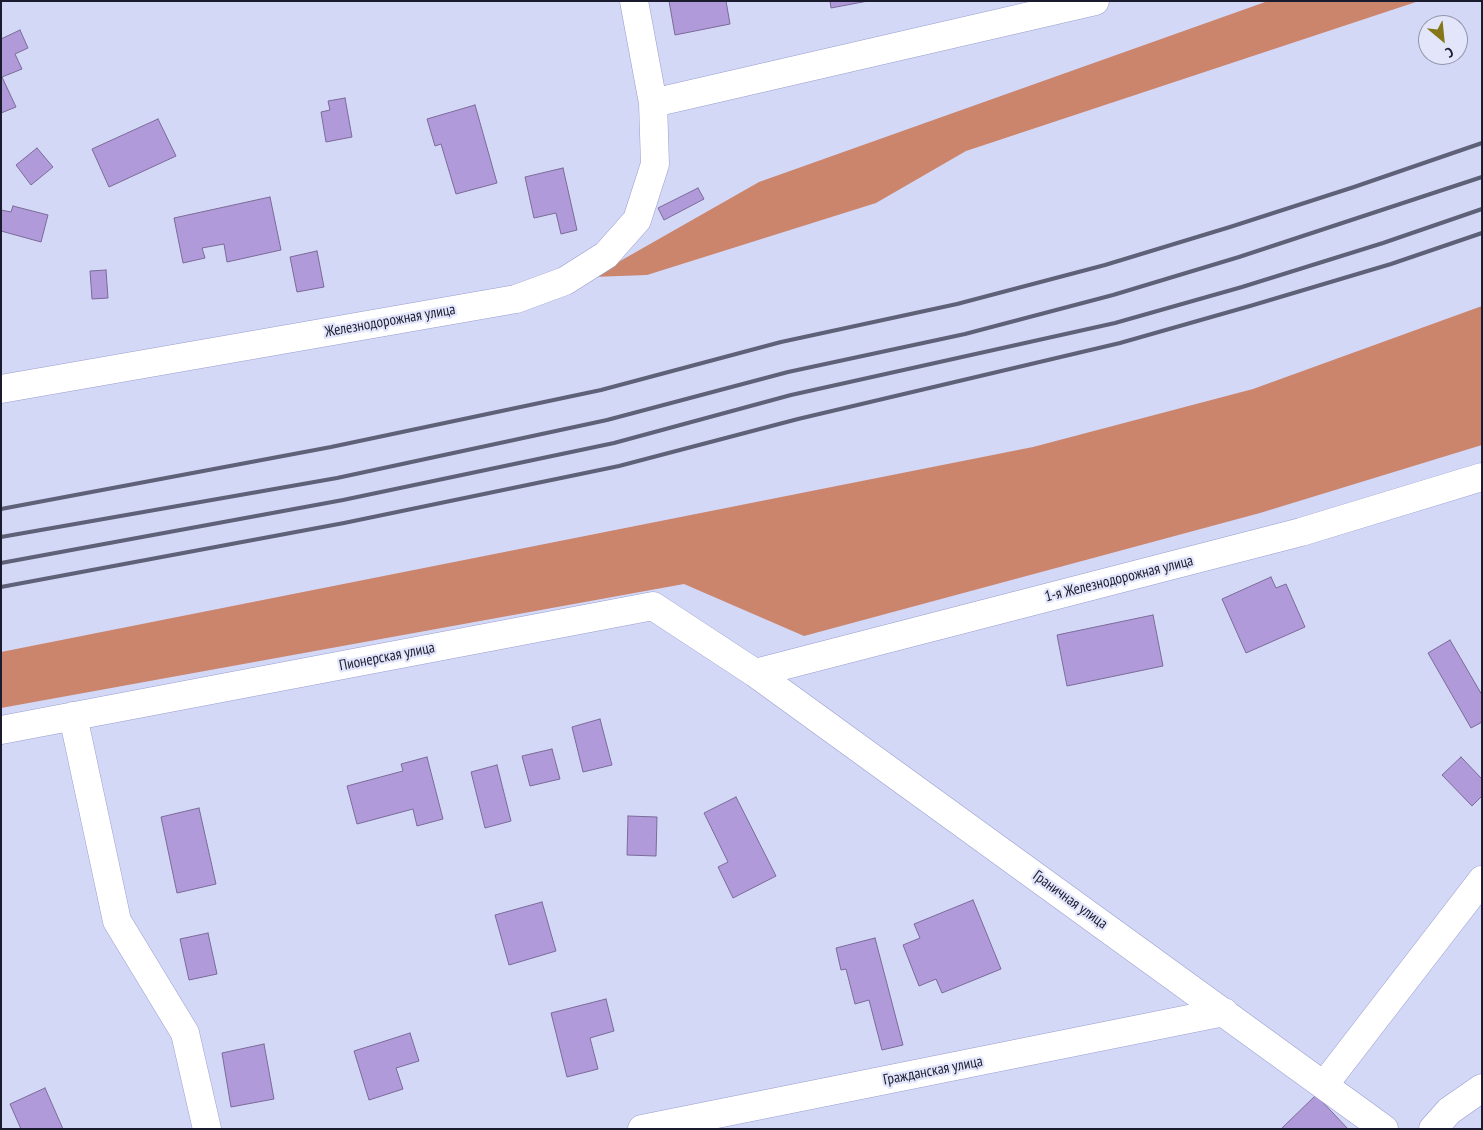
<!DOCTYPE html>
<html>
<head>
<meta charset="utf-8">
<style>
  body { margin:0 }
  #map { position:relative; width:1483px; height:1130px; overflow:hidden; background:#d4d8f7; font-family:"PT Sans Narrow",sans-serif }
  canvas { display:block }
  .frame { position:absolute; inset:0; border:2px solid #1a1b2e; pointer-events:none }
  .north { position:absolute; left:1418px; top:15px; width:50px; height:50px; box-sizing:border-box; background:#e3e6fb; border:1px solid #9395a9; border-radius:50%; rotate:152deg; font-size:14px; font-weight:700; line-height:20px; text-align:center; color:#1a1b2e }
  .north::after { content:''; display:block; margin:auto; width:18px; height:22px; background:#847619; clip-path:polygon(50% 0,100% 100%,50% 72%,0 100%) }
</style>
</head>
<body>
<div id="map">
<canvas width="1483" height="1130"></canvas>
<div class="frame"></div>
<div class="north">С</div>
</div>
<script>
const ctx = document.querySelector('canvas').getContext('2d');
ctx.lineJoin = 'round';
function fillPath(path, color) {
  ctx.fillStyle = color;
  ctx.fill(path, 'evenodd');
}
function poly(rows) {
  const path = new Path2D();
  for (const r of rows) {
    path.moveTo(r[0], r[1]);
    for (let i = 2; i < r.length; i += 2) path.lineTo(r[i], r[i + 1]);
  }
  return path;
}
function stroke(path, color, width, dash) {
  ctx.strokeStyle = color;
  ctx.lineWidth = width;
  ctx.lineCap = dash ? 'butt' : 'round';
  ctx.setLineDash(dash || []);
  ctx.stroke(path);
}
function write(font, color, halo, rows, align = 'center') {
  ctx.font = font + ' "PT Sans Narrow",sans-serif';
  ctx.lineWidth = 4.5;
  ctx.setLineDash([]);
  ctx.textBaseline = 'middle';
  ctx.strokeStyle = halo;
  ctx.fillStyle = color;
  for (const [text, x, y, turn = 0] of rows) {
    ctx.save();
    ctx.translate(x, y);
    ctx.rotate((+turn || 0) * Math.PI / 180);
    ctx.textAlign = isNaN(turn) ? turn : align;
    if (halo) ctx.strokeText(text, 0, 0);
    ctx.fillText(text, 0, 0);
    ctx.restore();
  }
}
const forest = poly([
  [1268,1,1419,1,966,151,876,203,647,275,592,277,759,182],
  [1482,306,1482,445,1260,513,804,636,684,584,1,708,1,652,1033,447,1253,389]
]);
const building = poly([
  [669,1,726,1,730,24,675,35,669,1],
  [830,1,868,1,831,8,830,1],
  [20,30,28,48,15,54,22,69,2,77,16,107,1,113,1,39,20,30],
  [345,98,352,137,326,142,321,112,330,110,328,101,345,98],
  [475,105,497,183,456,194,441,144,435,146,427,119,475,105],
  [158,119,176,156,109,187,92,149,158,119],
  [37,148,53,167,31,185,16,165,37,148],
  [563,168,577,230,561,234,556,213,534,218,525,177,563,168],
  [698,188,704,199,664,220,658,208,698,188],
  [270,197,281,250,227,262,224,244,202,248,205,258,183,263,174,218,270,197],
  [13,206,48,215,41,242,1,231,1,210,11,212,13,206],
  [317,251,324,287,297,292,290,257,317,251],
  [106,270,108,298,92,299,90,271,106,270],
  [1271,577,1276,588,1286,584,1305,627,1246,653,1222,599,1271,577],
  [1153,615,1163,666,1067,686,1057,635,1153,615],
  [1450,640,1482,695,1482,722,1471,728,1428,653,1450,640],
  [600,719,612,765,583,772,572,727,600,719],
  [552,749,560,779,530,786,522,756,552,749],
  [427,757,443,819,417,826,413,809,357,824,347,786,403,771,401,764,427,757],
  [1461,757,1482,779,1482,796,1472,806,1442,775,1461,757],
  [497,765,511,821,485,828,471,772,497,765],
  [736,797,776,876,733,898,718,867,728,862,704,813,736,797],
  [199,808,216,884,177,893,161,817,199,808],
  [628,816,657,817,656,856,627,855,628,816],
  [973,900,1001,969,942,993,936,979,919,986,903,945,920,938,914,924,973,900],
  [542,902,556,951,509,965,495,915,542,902],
  [208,933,217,974,189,980,180,939,208,933],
  [875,938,903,1045,882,1050,869,1000,855,1004,846,969,841,970,836,948,875,938],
  [606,999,614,1031,590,1038,598,1069,567,1077,551,1013,606,999],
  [410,1033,419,1061,396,1068,403,1089,369,1100,354,1051,410,1033],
  [264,1044,274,1099,231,1107,222,1053,264,1044],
  [45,1088,63,1129,21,1129,10,1104,45,1088],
  [1316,1095,1348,1129,1281,1129,1316,1095]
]);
const minor = poly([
  [653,103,1095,1],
  [1,389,516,299,565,281,606,255,637,220,655,164,653,103,634,1],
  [755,673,1301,532,1482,477],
  [73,716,117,921,185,1033,207,1129],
  [1,730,653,606,755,673,1384,1129],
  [1324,1085,1482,880],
  [642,1129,1224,1012],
  [1433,1129,1449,1111,1482,1088]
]);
const rail = poly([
  [1,509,331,447,601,390,781,342,957,304,1105,265,1230,227,1354,187,1482,143],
  [1,537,337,478,607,420,788,372,965,334,1113,295,1239,257,1482,177],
  [1,563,343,500,614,443,791,395,1115,323,1242,287,1383,243,1482,209],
  [1,587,344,523,619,466,798,419,1120,343,1250,306,1391,264,1482,233]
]);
const streetNames = [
  ["Железнодорожная улица",390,321,-10],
  ["1-я Железнодорожная улица",1119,579,-14],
  ["Пионерская улица",387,657,-11],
  ["Граничная улица",1070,900,36],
  ["Гражданская улица",933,1071,-11]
];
fillPath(forest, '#cb856d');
fillPath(building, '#b09ad9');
stroke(building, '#7a6b98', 1);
stroke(minor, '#989dce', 29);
stroke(minor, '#fff', 28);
stroke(rail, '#5f6178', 4);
write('15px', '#1a1b2e', '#e3e6fb', streetNames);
</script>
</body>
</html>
